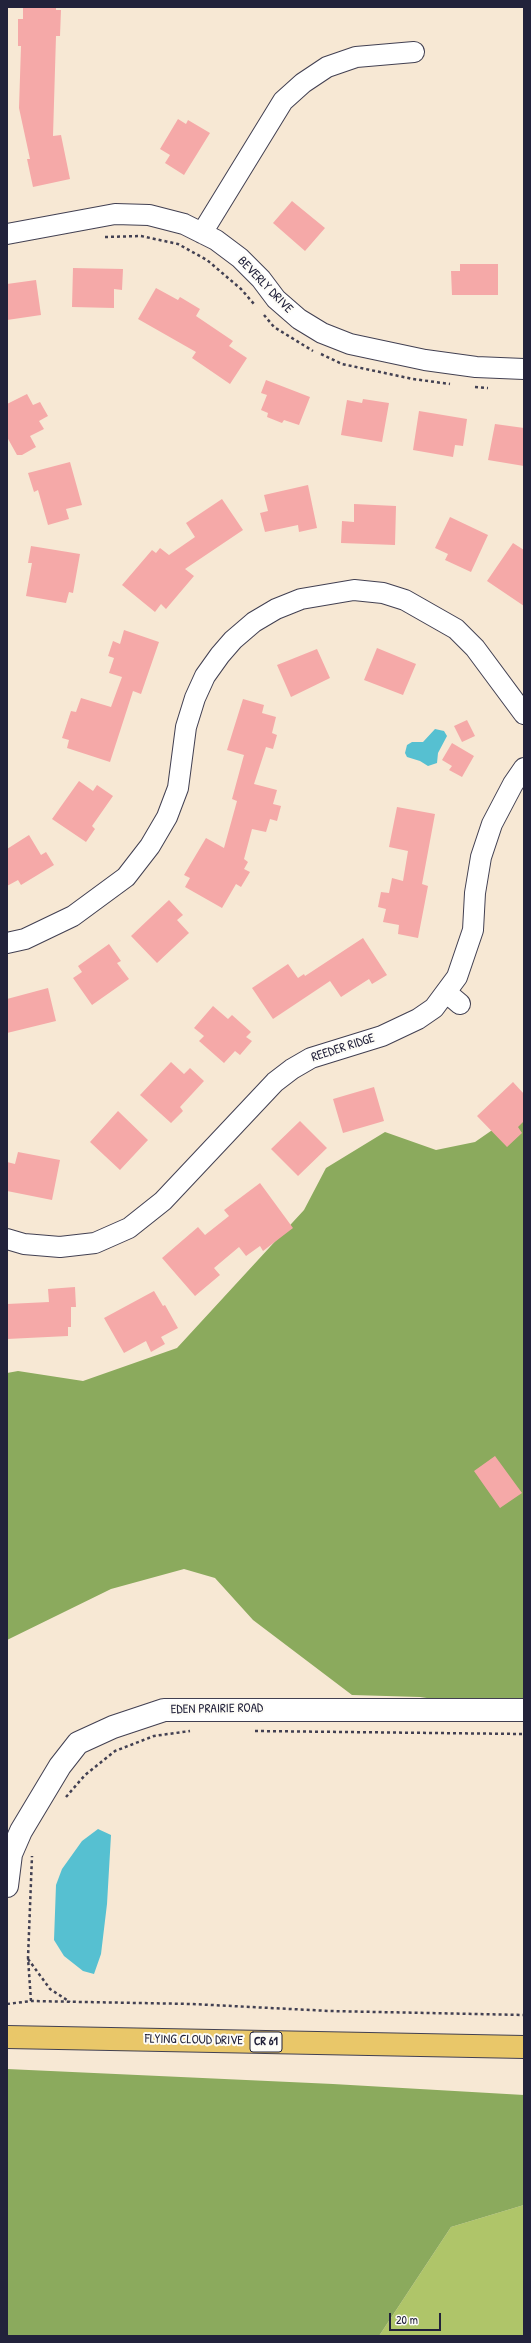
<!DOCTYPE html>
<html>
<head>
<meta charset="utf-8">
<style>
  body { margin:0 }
  #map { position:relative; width:531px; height:2343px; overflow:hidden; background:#f7e8d4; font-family:"Patrick Hand",sans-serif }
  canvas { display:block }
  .frame { position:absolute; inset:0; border:8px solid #22223b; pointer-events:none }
  .scale { position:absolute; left:389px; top:2313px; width:52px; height:18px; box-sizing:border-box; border:2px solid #22223b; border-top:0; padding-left:5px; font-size:12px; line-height:14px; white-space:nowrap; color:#22223b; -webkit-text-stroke:3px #fdfcf7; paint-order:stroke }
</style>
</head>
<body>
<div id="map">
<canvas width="531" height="2343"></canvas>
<div class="frame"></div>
<div class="scale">20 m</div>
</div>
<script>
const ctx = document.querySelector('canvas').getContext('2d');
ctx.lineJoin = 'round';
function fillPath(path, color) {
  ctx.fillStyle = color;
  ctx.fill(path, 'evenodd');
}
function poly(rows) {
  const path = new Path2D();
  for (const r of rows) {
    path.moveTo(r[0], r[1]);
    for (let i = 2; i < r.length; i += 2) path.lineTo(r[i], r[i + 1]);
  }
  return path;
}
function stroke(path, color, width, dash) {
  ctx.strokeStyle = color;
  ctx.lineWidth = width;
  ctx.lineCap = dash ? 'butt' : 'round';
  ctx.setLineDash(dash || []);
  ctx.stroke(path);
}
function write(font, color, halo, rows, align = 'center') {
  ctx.font = font + ' "Patrick Hand",sans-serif';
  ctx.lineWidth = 4;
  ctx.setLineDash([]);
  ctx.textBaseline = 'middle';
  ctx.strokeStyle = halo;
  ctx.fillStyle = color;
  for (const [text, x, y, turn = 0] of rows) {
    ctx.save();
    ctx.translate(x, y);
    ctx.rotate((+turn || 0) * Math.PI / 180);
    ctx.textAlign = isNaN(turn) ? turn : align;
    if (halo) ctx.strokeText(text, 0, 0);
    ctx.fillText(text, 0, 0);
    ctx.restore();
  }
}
const green = poly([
  [524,2205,524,2336,379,2336,451,2227]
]);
const forest = poly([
  [524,1108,524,1700,495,1708,420,1697,352,1695,253,1620,215,1578,184,1569,111,1589,7,1640,7,1373,18,1371,83,1381,177,1348,304,1210,326,1168,385,1132,436,1150,475,1142],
  [7,2069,333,2084,524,2095,524,2205,451,2227,379,2336,7,2336]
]);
const water = poly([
  [435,729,444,731,447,736,438,753,437,763,428,766,420,761,407,757,405,753,407,745,412,742,423,742],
  [98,1829,111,1835,107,1904,101,1954,94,1974,83,1971,64,1956,54,1940,56,1885,62,1869,82,1841]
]);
const building = poly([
  [23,7,56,7,56,10,61,10,60,36,56,36,53,136,61,135,70,179,33,187,27,159,30,159,19,108,21,46,18,46,18,19,23,19],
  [178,119,186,124,188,120,210,133,184,175,165,163,170,155,160,149],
  [292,201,325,228,305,251,273,223],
  [460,264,498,264,498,295,452,295,451,271,460,271],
  [73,268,123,269,122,290,114,289,114,308,72,307],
  [36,280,41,315,7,320,7,284],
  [156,288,178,300,180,297,200,309,196,316,233,341,229,346,247,358,230,384,192,358,196,352,138,319],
  [266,380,310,397,299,425,284,420,282,423,267,417,268,413,261,410,267,395,261,393],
  [27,394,33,405,40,402,48,416,39,421,44,429,30,436,36,447,22,455,17,455,7,437,7,404],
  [363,399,389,403,382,442,341,435,347,400,362,403],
  [419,411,467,419,463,446,455,445,453,457,413,450],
  [495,424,524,428,524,466,488,460],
  [70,462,82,505,66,509,69,519,48,525,38,490,34,492,28,473],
  [308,485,317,528,299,532,298,525,265,532,260,513,268,511,264,495],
  [222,499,243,530,185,569,194,576,166,609,161,604,155,612,122,585,152,550,156,553,160,548,169,555,195,537,186,523],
  [354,504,396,506,395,545,341,543,342,521,354,522],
  [450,517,488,535,471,572,445,560,448,554,435,548],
  [513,543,524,550,524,606,487,581],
  [31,546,80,554,73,593,69,592,66,603,26,596,32,563,28,563],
  [124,630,159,642,141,694,133,691,110,762,67,748,69,740,62,738,71,711,76,712,81,698,111,707,122,677,109,673,114,658,108,656,113,641,120,644],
  [377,648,416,664,403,695,364,680],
  [317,649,330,678,291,697,277,665],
  [243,699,264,705,262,713,276,717,272,733,277,735,273,749,266,747,254,784,277,790,273,804,281,806,277,821,270,819,266,832,252,829,244,859,248,862,244,869,250,872,241,887,236,884,222,908,185,887,190,878,184,875,206,838,224,848,237,801,232,799,244,755,227,750],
  [467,720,475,736,462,742,454,726],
  [452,743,474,756,462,777,449,770,452,766,442,760],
  [79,781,93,791,97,785,113,796,92,826,95,829,86,842,52,819],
  [397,807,435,814,422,884,428,886,418,938,398,934,399,925,383,922,386,909,378,907,381,892,389,893,392,878,403,881,408,851,389,847],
  [29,835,41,855,46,852,54,865,21,885,18,880,7,886,7,849],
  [169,900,183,915,177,920,189,933,157,963,131,936],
  [363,938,387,975,372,984,369,979,341,997,330,981,273,1019,252,988,288,964,298,978,304,974,305,976],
  [109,944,121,961,117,963,129,979,92,1005,73,978,82,972,78,966],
  [48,988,56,1021,7,1033,7,999],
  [213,1006,228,1019,232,1015,251,1032,246,1037,252,1041,240,1055,235,1051,224,1063,199,1041,204,1036,194,1028],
  [171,1062,184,1074,190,1068,204,1081,180,1107,183,1111,171,1123,140,1095],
  [513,1082,524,1094,524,1121,518,1127,522,1133,507,1147,477,1116],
  [374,1087,384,1121,343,1133,333,1099],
  [118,1111,148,1140,120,1170,90,1142],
  [300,1121,327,1148,298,1176,271,1149],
  [18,1152,60,1160,52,1200,7,1191,7,1162,15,1164],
  [260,1183,293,1228,263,1251,260,1246,246,1256,239,1247,214,1268,220,1275,195,1296,162,1258,198,1227,205,1235,229,1216,224,1210],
  [75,1287,76,1307,71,1307,71,1327,68,1327,68,1336,7,1339,7,1304,49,1302,48,1289],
  [154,1291,163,1306,165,1305,178,1328,161,1337,165,1344,151,1352,146,1341,124,1353,104,1318],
  [495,1456,522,1493,500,1508,474,1471]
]);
const path = poly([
  [105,237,141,236,178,244,207,260,241,289,254,304],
  [264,315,274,327,313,351],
  [321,354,342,364,413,379,450,384],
  [475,387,488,388],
  [255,1731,524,1734],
  [66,1797,85,1775,115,1751,154,1736,190,1731],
  [28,1959,50,1989,70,2002],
  [31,2001,28,1958,32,1856],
  [7,2004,31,2001,192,2004,330,2011,524,2015]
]);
const minor = poly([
  [202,233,283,101,303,83,327,67,356,57,414,52],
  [7,234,115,214,149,215,184,224,216,240,240,258,261,279,276,299,299,319,322,333,350,344,425,360,476,367,524,369],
  [7,943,25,939,73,916,126,877,150,846,167,817,178,788,186,727,195,698,205,676,220,655,233,640,254,622,276,609,301,599,354,590,383,593,405,600,456,629,475,648,524,714],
  [447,993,460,1004],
  [7,1239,24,1244,60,1247,95,1243,129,1228,163,1201,275,1082,292,1069,311,1058,382,1036,418,1019,434,1008,457,977,473,930,475,893,481,857,492,824,513,784,524,768]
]);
const tertiary = poly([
  [7,1886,11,1854,21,1831,60,1766,78,1743,113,1727,164,1710,524,1710]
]);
const primary = poly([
  [7,2037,524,2047]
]);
const shields = [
  [266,2042,32]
];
const shieldNames = [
  ["CR 61",266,2042]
];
const streetNames = [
  ["BEVERLY DRIVE",265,285,46],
  ["REEDER RIDGE",343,1048,-18],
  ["EDEN PRAIRIE ROAD",217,1709,-1],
  ["FLYING CLOUD DRIVE",194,2040,1]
];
fillPath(green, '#afc569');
fillPath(forest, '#8baa5d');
fillPath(water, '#56c0d1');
fillPath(building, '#f5a9a8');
stroke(minor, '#424052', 22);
stroke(tertiary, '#424052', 24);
stroke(primary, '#424052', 24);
stroke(path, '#424052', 2.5, [3, 3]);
stroke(minor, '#fff', 20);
stroke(tertiary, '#fff', 22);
stroke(primary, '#e9c769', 22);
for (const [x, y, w] of shields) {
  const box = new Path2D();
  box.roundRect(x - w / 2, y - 10, w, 20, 3);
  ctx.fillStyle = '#fdfcf7';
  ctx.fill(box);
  stroke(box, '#22223b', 1);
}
write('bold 12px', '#22223b', null, shieldNames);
write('13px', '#22223b', '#fdfcf7', streetNames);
</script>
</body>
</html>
